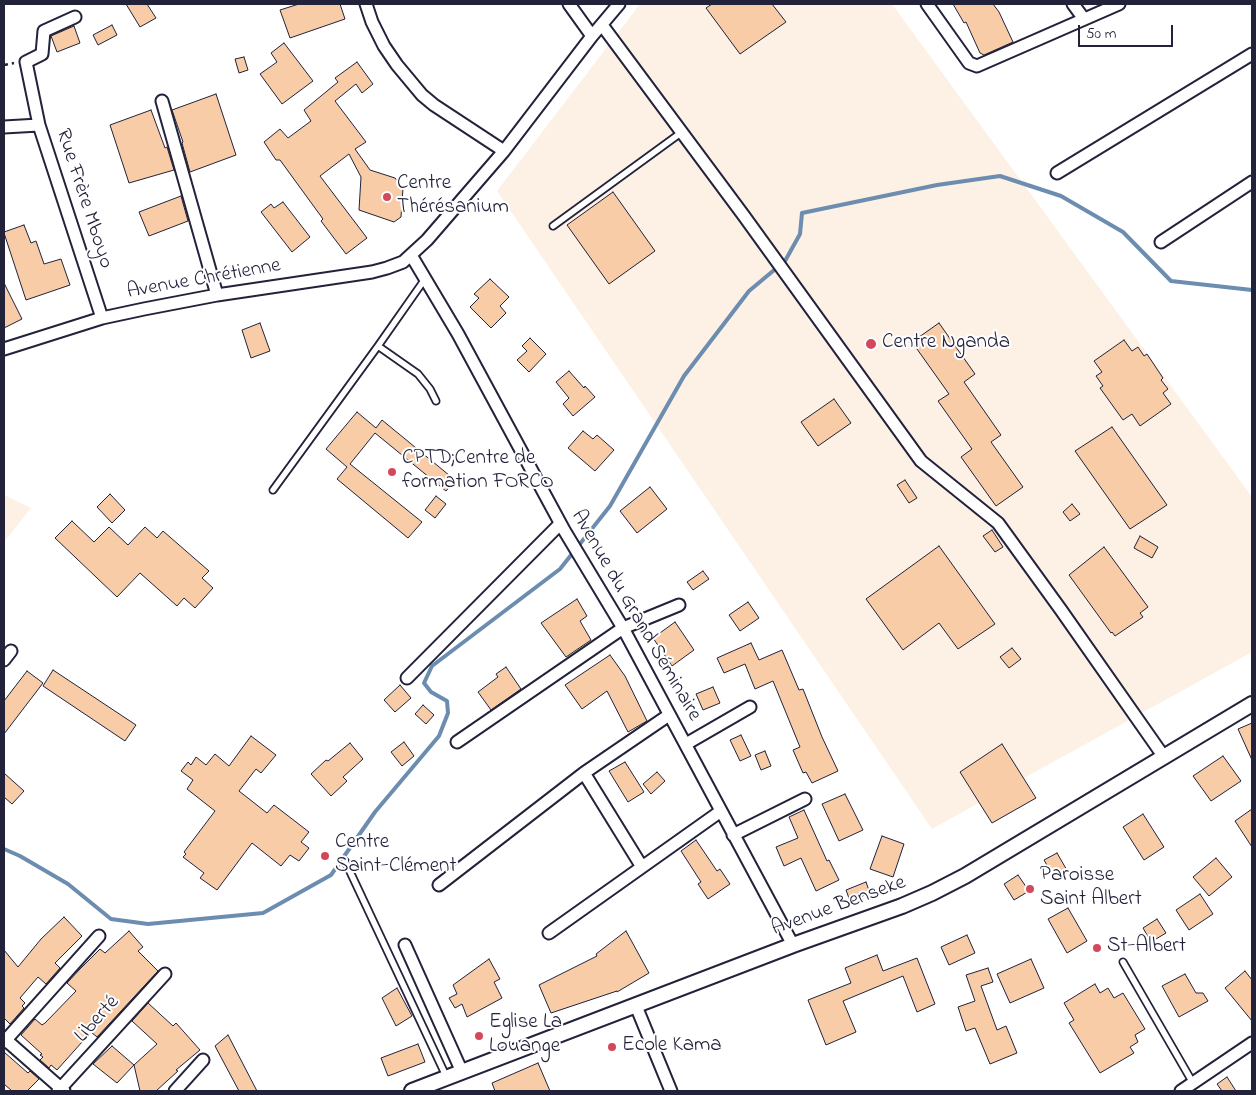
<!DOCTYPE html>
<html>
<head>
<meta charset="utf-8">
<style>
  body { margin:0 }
  #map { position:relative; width:1256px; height:1095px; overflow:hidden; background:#fff; font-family:"Indie Flower",sans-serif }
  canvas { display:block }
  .frame { position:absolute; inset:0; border:5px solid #22223b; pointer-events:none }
  .scale { position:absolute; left:1078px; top:25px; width:95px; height:22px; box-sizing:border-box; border:2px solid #22223b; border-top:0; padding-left:6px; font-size:15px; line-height:18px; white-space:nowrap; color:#22223b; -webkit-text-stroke:4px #fff; paint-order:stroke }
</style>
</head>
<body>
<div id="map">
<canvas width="1256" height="1095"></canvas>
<div class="frame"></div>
<div class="scale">50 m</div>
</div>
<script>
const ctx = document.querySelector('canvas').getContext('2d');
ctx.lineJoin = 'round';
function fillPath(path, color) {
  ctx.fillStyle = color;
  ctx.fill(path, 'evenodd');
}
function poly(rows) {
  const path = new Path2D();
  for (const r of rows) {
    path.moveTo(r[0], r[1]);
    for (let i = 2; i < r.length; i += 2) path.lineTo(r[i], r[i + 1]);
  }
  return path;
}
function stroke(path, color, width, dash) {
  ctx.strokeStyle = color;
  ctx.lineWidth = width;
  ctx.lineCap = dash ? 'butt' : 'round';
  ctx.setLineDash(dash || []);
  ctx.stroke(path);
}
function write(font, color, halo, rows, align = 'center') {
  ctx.font = font + ' "Indie Flower",sans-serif';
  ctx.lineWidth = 4;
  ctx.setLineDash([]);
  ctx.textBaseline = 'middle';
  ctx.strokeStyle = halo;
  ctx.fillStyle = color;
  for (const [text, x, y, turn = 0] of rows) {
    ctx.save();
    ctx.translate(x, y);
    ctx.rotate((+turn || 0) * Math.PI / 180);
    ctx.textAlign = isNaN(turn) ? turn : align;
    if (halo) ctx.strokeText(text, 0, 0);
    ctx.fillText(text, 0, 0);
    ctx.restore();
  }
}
const built = poly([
  [640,4,892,4,1252,497,1252,652,932,829,497,191],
  [4,495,31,508,4,542]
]);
const stream = poly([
  [4,849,20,856,68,884,111,919,148,924,263,913,331,875,375,812,439,736,448,713,447,701,431,692,424,683,432,666,560,569,610,506,684,376,749,291,785,261,800,234,802,213,937,185,1000,176,1061,196,1123,232,1171,281,1252,290]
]);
const building = poly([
  [126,4,147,4,156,18,140,27,126,4],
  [299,4,340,4,345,19,290,38,280,10,299,4],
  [712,4,772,4,786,22,740,54,706,8,712,4],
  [953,4,993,4,999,12,1013,42,984,55,980,53,966,22,964,23,953,4],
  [112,25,117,35,98,45,93,35,112,25],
  [74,26,80,43,57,52,51,36,74,26],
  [284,43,313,81,282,104,260,74,277,62,271,53,284,43],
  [244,57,248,70,239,73,235,59,244,57],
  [357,62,373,84,362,93,356,84,335,101,366,142,355,149,370,170,395,178,403,188,401,217,394,222,359,210,361,177,349,154,320,176,367,238,346,254,321,221,323,219,280,160,276,160,264,142,280,129,288,138,311,121,304,110,338,82,335,78,357,62],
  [216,94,236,155,190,172,182,143,183,142,172,110,216,94],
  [151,110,165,148,167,147,174,170,129,183,110,125,151,110],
  [613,192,655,251,609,284,567,225,613,192],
  [181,196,188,221,149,236,139,212,181,196],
  [283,202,310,237,292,252,261,212,271,204,274,208,283,202],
  [24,225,31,243,36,241,44,264,61,259,70,285,26,300,4,233,4,232,24,225],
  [490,279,509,297,500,306,506,313,491,328,470,307,479,298,474,294,490,279],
  [4,283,22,319,4,328,4,283],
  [260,323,270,351,251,358,242,330,260,323],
  [939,323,975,374,964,382,1001,435,991,442,1023,487,996,506,961,457,972,449,938,401,949,394,912,342,939,323],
  [530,338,546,354,529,372,517,360,527,351,522,346,530,338],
  [1124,340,1132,351,1138,347,1144,356,1147,354,1163,378,1161,380,1168,389,1163,393,1171,404,1140,426,1132,414,1123,420,1100,388,1103,386,1096,376,1102,372,1094,361,1124,340],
  [569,371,584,388,585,386,595,397,573,416,563,404,569,398,556,382,569,371],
  [834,399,851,423,818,446,801,422,834,399],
  [357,412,376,428,382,420,455,480,446,491,375,433,350,464,422,522,408,538,337,479,347,467,326,449,357,412],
  [1112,427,1167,505,1130,529,1075,451,1112,427],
  [583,431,593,439,597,435,614,450,595,471,568,448,583,431],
  [905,480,917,498,909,503,897,485,905,480],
  [650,487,667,509,637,533,620,511,650,487],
  [110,494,125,510,112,523,97,507,110,494],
  [436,496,446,504,435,518,425,510,436,496],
  [1072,504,1080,514,1070,521,1063,512,1072,504],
  [72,521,94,542,109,527,128,545,145,527,157,538,163,531,209,571,202,578,213,588,195,608,184,598,177,606,140,573,117,597,55,538,72,521],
  [992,530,1003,547,995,552,983,536,992,530],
  [1140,536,1158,547,1152,558,1134,548,1140,536],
  [939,546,995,624,958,649,939,623,903,650,866,599,939,546],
  [1104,547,1148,607,1140,613,1143,617,1115,636,1112,632,1111,633,1069,575,1104,547],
  [703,571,709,579,693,590,687,582,703,571],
  [577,599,587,616,580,621,591,640,566,657,541,623,577,599],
  [748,602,759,618,740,631,729,615,748,602],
  [675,622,694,650,672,666,653,638,675,622],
  [751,643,759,660,782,650,799,690,803,689,822,737,838,771,812,783,806,772,803,773,793,750,800,747,773,681,755,689,745,664,724,673,717,658,751,643],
  [1012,648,1021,659,1009,668,1000,657,1012,648],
  [610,655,625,676,647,721,628,732,607,691,582,709,565,685,610,655],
  [506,667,521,689,491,710,478,692,498,677,496,674,506,667],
  [53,670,136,725,125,741,43,686,53,670],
  [27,671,43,683,4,734,4,701,27,671],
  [400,685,411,698,395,712,384,700,400,685],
  [713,687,720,703,703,710,696,694,713,687],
  [423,705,434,715,426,724,415,714,423,705],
  [1252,723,1252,760,1238,729,1252,723],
  [741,735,751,756,740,761,730,740,741,735],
  [251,736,276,755,261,773,256,769,239,791,267,813,274,805,309,832,301,842,309,848,299,861,290,855,281,866,252,843,217,890,200,878,204,873,183,857,186,854,184,852,215,811,187,789,193,780,181,771,188,762,191,765,196,757,206,765,215,754,229,766,251,736],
  [404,742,414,756,402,766,391,752,404,742],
  [350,743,363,759,343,777,347,781,331,796,311,774,326,760,328,761,350,743],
  [1002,744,1036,798,992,823,960,772,1002,744],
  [765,751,771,766,761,770,755,755,765,751],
  [1223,756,1241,781,1211,801,1193,776,1223,756],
  [625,762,644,792,628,802,609,771,625,762],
  [657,772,665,781,651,794,643,784,657,772],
  [4,773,24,791,12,804,4,797,4,773],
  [845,794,863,830,839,841,822,804,845,794],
  [1252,809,1252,847,1235,821,1252,809],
  [804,810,827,861,829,860,839,880,816,891,801,858,784,866,776,847,798,838,789,817,804,810],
  [1143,814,1164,847,1144,860,1123,827,1143,814],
  [882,836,904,844,893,877,870,869,882,836],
  [696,840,717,871,720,869,730,884,708,899,698,884,701,882,681,851,696,840],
  [1057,853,1068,872,1055,879,1044,860,1057,853],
  [1216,858,1232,877,1209,896,1193,877,1216,858],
  [1018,875,1029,891,1014,900,1004,884,1018,875],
  [866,882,870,893,850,901,846,890,866,882],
  [1200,894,1213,914,1189,930,1176,910,1200,894],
  [1068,908,1087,941,1067,953,1048,919,1068,908],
  [64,917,82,936,55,963,60,968,46,984,38,977,20,998,25,1003,22,1006,24,1008,10,1024,4,1018,4,950,18,967,41,939,64,917],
  [1157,919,1166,933,1151,942,1143,928,1157,919],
  [129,931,143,947,138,951,158,971,97,1037,91,1032,57,1070,51,1065,49,1068,40,1060,43,1057,40,1055,42,1054,21,1035,35,1019,42,1025,45,1023,76,991,67,983,80,969,100,949,105,953,129,931],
  [626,931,649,973,617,992,617,991,551,1013,539,985,597,956,596,954,626,931],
  [967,935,975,953,949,965,941,947,967,935],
  [877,955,883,971,917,958,935,1004,917,1012,903,976,843,1001,856,1032,826,1045,808,1000,851,983,845,968,877,955],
  [489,959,500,979,494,982,502,998,467,1017,462,1004,455,1008,449,998,457,994,453,985,489,959],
  [1031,959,1044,988,1010,1003,997,974,1031,959],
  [988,968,993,982,981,986,997,1030,1006,1026,1017,1053,990,1064,975,1028,966,1031,958,1007,975,1001,966,975,988,968],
  [1245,971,1252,980,1252,1021,1225,988,1245,971],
  [1185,974,1196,993,1203,993,1208,1001,1179,1017,1162,986,1185,974],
  [1095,984,1100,993,1108,988,1114,998,1123,993,1145,1029,1135,1035,1138,1042,1130,1047,1134,1053,1100,1073,1069,1023,1074,1020,1064,1003,1095,984],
  [397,988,412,1016,396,1026,382,998,397,988],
  [148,1003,173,1026,176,1023,200,1050,176,1070,178,1071,156,1091,140,1091,134,1065,157,1044,132,1021,148,1003],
  [228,1035,257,1091,239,1091,215,1046,228,1035],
  [418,1044,425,1062,388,1076,381,1058,418,1044],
  [112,1046,134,1065,117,1083,93,1064,112,1046],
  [4,1052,28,1073,30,1071,39,1079,27,1091,12,1091,4,1084,4,1052],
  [538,1063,550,1091,495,1091,492,1083,538,1063],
  [1227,1077,1236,1091,1222,1091,1217,1084,1227,1077]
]);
const path = poly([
  [4,65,14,63]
]);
const service = poly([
  [553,226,682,132],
  [378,346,418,374,430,389,436,401],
  [273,490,378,346,425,279],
  [345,861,447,1078],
  [1123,962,1193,1083]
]);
const minor = poly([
  [366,4,372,22,384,46,397,65,422,95,434,105,504,151],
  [569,4,592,36],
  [927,4,969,63,977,66,1119,4],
  [1073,4,1084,19],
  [602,25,744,216,921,461,998,523,1061,610,1164,757],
  [162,101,217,295],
  [39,125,26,62,42,54,44,31,75,17],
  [4,127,39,125,102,318],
  [1057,173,1252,54],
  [1161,242,1252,182],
  [411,255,458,334,564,530,623,628,793,945],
  [4,349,102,318,144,309,217,295,372,272,387,268,403,262,427,240,504,151,592,36,619,4],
  [4,660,11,651],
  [407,678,560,524],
  [457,742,623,628,679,605],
  [686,744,750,707],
  [584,773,642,867],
  [733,835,805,799],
  [439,885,584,773,669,715],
  [549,933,721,811],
  [405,945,462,1072],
  [636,1006,671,1091],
  [6,1040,64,1091],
  [4,1042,99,936],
  [58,1091,165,974],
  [175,1091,203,1060],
  [1181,1091,1252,1043]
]);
const tertiary = poly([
  [412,1091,793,945,902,906,932,893,965,876,1252,704]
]);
const markers = [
  [387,197,5,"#d1495b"],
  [871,344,6,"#d1495b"],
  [392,472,5,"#d1495b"],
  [325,856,5,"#d1495b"],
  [1030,889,5,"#d1495b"],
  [1097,948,5,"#d1495b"],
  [479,1036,5,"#d1495b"],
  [612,1047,5,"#d1495b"]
];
const poiNames = [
  ["Centre",397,185],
  ["Thérésanium",397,209],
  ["Centre Nganda",882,344],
  ["CPTD;Centre de",402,460],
  ["formation FORCO",402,484],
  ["Centre",335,844],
  ["Saint-Clément",335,868],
  ["Paroisse",1040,877],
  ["Saint Albert",1040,901],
  ["St-Albert",1107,948],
  ["Eglise La",489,1024],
  ["Louange",489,1048],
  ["Ecole Kama",622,1047]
];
const streetNames = [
  ["Rue Frère Mboyo",83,199,72],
  ["Avenue Chrétienne",204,280,-10],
  ["Avenue du Grand Séminaire",635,616,60],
  ["Avenue Benseke",839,907,-20],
  ["Liberté",98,1020,-48]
];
fillPath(built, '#fdf0e4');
stroke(stream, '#6c8daf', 4);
fillPath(building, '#f7cca6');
stroke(building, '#22223b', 1);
stroke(service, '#22223b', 9);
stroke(minor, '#22223b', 15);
stroke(tertiary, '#22223b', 18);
stroke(path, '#22223b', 2.5, [4, 4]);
stroke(service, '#fff', 5.5);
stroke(minor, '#fff', 11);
stroke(tertiary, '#fff', 14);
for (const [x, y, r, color] of markers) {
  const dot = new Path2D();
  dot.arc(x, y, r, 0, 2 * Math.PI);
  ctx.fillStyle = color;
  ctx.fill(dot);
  stroke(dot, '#fff', 2);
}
write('21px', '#22223b', '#fff', poiNames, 'left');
write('21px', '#22223b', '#fff', streetNames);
</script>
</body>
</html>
